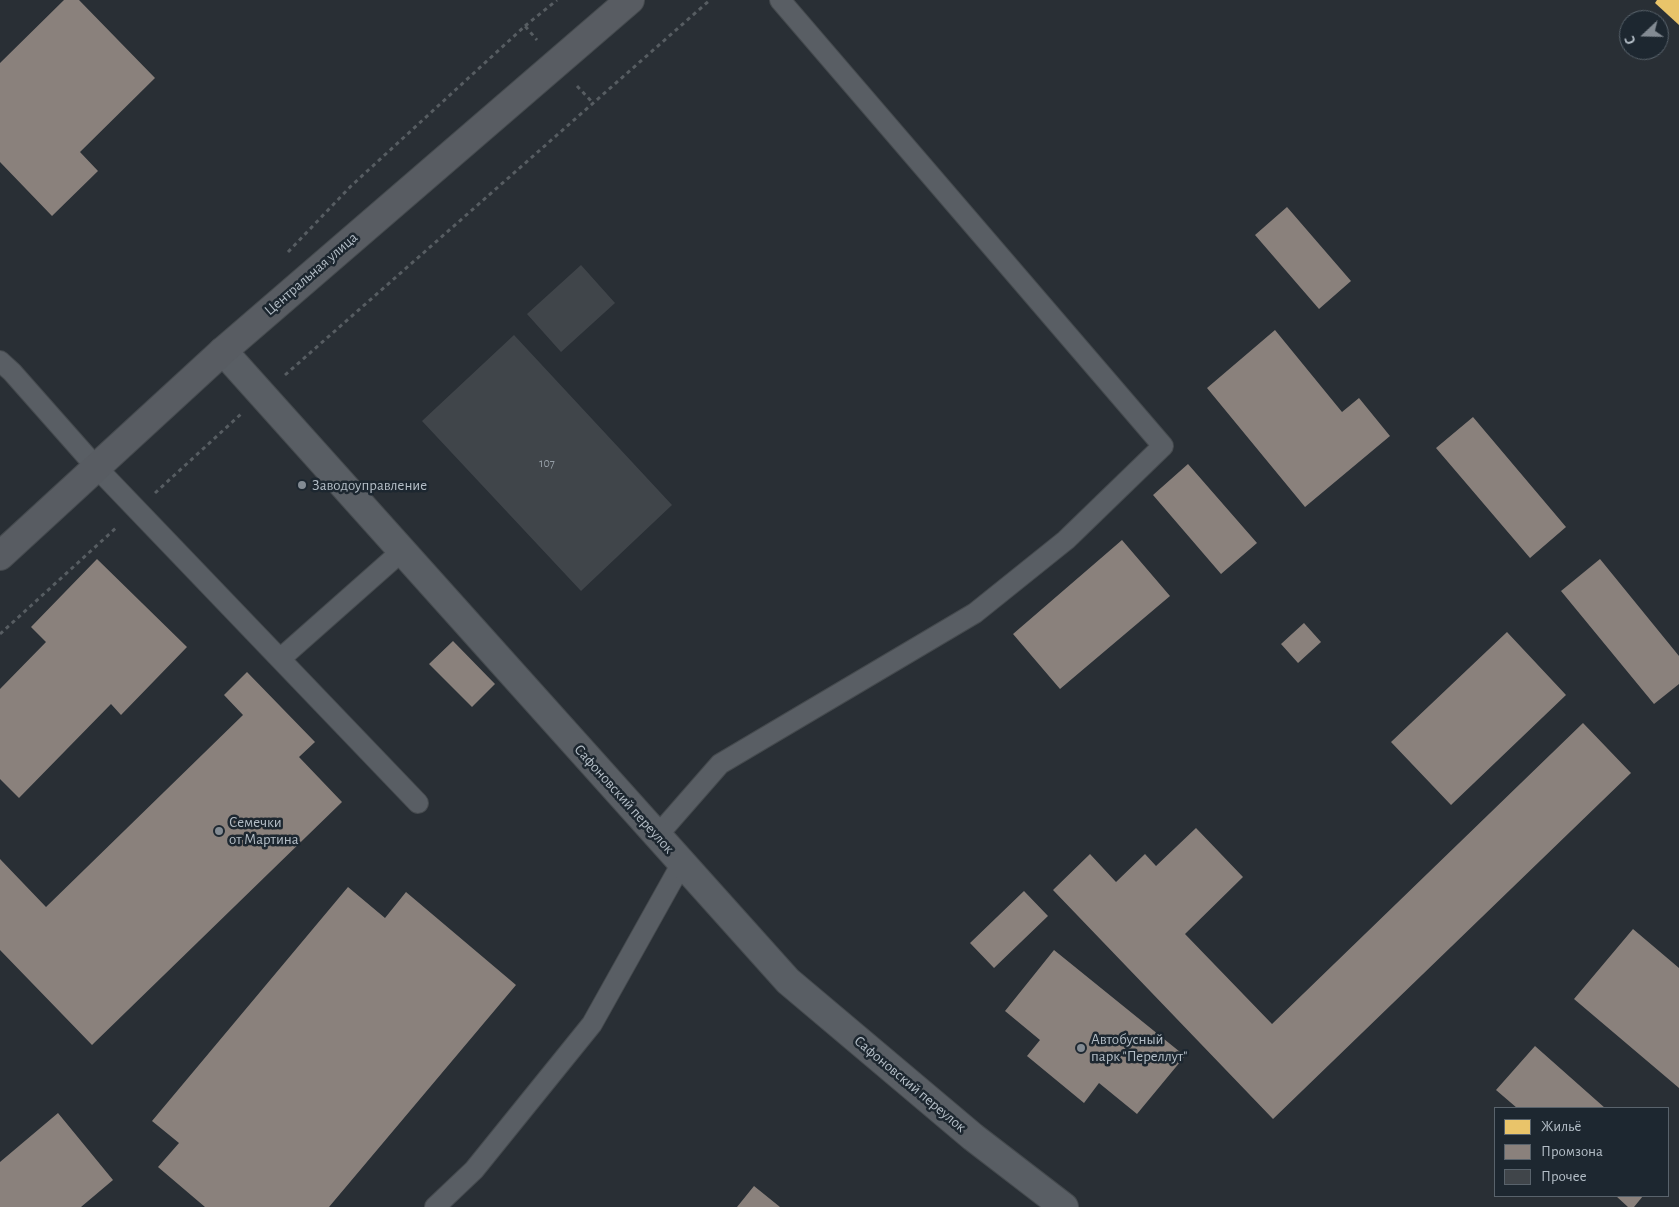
<!DOCTYPE html>
<html>
<head>
<meta charset="utf-8">
<style>
  body { margin:0 }
  #map { position:relative; width:1679px; height:1207px; overflow:hidden; background:#292f35; font-family:"Alegreya Sans",sans-serif }
  canvas { display:block }
  .legend { position:absolute; left:1494px; top:1107px; width:175px; height:90px; box-sizing:border-box; background:#1d2730; border:1px solid #59636c; margin:0; padding:6px 9px; list-style:none; font-size:15px; color:#b3bdc6 }
  .legend li { display:flex; align-items:center; gap:10px; height:25px }
  .legend b { width:25px; border:1px solid #59636c }
  .north { position:absolute; left:1619px; top:10px; width:50px; height:50px; box-sizing:border-box; background:#1d2730; border:1px solid #59636c; border-radius:50%; rotate:249deg; font-size:14px; font-weight:700; line-height:20px; text-align:center; color:#b3bdc6 }
  .north::after { content:''; display:block; margin:auto; width:18px; height:22px; background:#838b93; clip-path:polygon(50% 0,100% 100%,50% 72%,0 100%) }
</style>
</head>
<body>
<div id="map">
<canvas width="1679" height="1207"></canvas>
<ul class="legend">
<li><b style="height:14px;background:#e9c46a"></b>Жильё</li>
<li><b style="height:14px;background:#8a817c"></b>Промзона</li>
<li><b style="height:14px;background:#40454a"></b>Прочее</li>
</ul>
<div class="north">С</div>
</div>
<script>
const ctx = document.querySelector('canvas').getContext('2d');
ctx.lineJoin = 'round';
function fillPath(path, color) {
  ctx.fillStyle = color;
  ctx.fill(path, 'evenodd');
}
function poly(rows) {
  const path = new Path2D();
  for (const r of rows) {
    path.moveTo(r[0], r[1]);
    for (let i = 2; i < r.length; i += 2) path.lineTo(r[i], r[i + 1]);
  }
  return path;
}
function stroke(path, color, width, dash) {
  ctx.strokeStyle = color;
  ctx.lineWidth = width;
  ctx.lineCap = dash ? 'butt' : 'round';
  ctx.setLineDash(dash || []);
  ctx.stroke(path);
}
function write(font, color, halo, rows, align = 'center') {
  ctx.font = font + ' "Alegreya Sans",sans-serif';
  ctx.lineWidth = 5;
  ctx.setLineDash([]);
  ctx.textBaseline = 'middle';
  ctx.strokeStyle = halo;
  ctx.fillStyle = color;
  for (const [text, x, y, turn = 0] of rows) {
    ctx.save();
    ctx.translate(x, y);
    ctx.rotate((+turn || 0) * Math.PI / 180);
    ctx.textAlign = isNaN(turn) ? turn : align;
    if (halo) ctx.strokeText(text, 0, 0);
    ctx.fillText(text, 0, 0);
    ctx.restore();
  }
}
const homes = poly([
  [1657,0,1679,0,1679,25,1655,3]
]);
const industry = poly([
  [64,0,79,0,155,78,80,152,98,171,52,216,0,162,0,63],
  [1287,207,1351,281,1319,309,1255,235],
  [1275,330,1342,412,1359,398,1390,436,1305,507,1207,388],
  [1473,417,1566,527,1530,558,1436,448],
  [1188,464,1257,543,1221,574,1153,495],
  [1122,540,1170,596,1060,689,1013,634],
  [97,559,187,647,121,715,111,704,19,798,0,779,0,689,46,642,31,627],
  [1600,559,1679,656,1679,684,1654,704,1561,591],
  [1304,623,1321,642,1298,663,1281,644],
  [1507,632,1566,695,1451,805,1391,742],
  [453,641,495,684,472,707,429,664],
  [247,672,315,742,299,757,342,802,92,1045,0,950,0,859,46,907,243,715,224,695],
  [1583,723,1631,773,1273,1119,1053,890,1090,854,1116,882,1145,854,1156,866,1196,828,1243,877,1185,934,1272,1024],
  [348,887,385,918,406,892,516,985,329,1207,205,1207,158,1167,179,1143,152,1121],
  [1024,891,1048,916,994,968,970,943],
  [1633,929,1679,968,1679,1088,1574,999],
  [1054,950,1185,1056,1137,1114,1099,1083,1084,1103,1027,1056,1040,1040,1005,1011],
  [1535,1046,1605,1108,1517,1108,1496,1090],
  [58,1113,113,1180,81,1207,0,1207,0,1162],
  [754,1186,780,1207,737,1207],
  [1616,1196,1643,1196,1634,1207,1628,1207]
]);
const building = poly([
  [581,265,615,303,561,352,527,314],
  [514,335,672,505,581,591,422,421]
]);
const path = poly([
  [525,26,557,0],
  [577,86,593,103],
  [288,252,351,186,525,26,537,40],
  [285,375,710,0],
  [155,493,241,414],
  [0,634,117,527]
]);
const lane = poly([
  [0,361,12,372,96,467,418,803],
  [280,659,402,551],
  [657,836,720,764,975,613,1066,540,1163,446,780,0],
  [435,1207,474,1170,592,1024,682,863]
]);
const street = poly([
  [223,351,788,981,973,1137,1064,1207]
]);
const secondary = poly([
  [0,556,223,351,630,0]
]);
const markers = [
  [302,485,5,"#838b93"],
  [219,831,5,"#838b93"],
  [1081,1048,5,"#838b93"]
];
const numberNames = [
  ["107",547,463]
];
const streetNames = [
  ["Центральная улица",311,274,-41],
  ["Сафоновский переулок",624,799,48],
  ["Сафоновский переулок",910,1084,40]
];
const poiNames = [
  ["Заводоуправление",312,485],
  ["Семечки",229,822],
  ["от Мартина",229,839],
  ["Автобусный",1091,1039],
  ["парк \"Переллут\"",1091,1056]
];
fillPath(homes, '#e9c46a');
fillPath(industry, '#8a817c');
fillPath(building, '#40454a');
stroke(lane, '#454a4e', 22);
stroke(street, '#454a4e', 30);
stroke(secondary, '#454a4e', 30);
stroke(path, '#575d62', 3, [4, 4]);
stroke(lane, '#595e64', 20);
stroke(street, '#595e64', 28);
stroke(secondary, '#585c62', 28);
for (const [x, y, r, color] of markers) {
  const dot = new Path2D();
  dot.arc(x, y, r, 0, 2 * Math.PI);
  ctx.fillStyle = color;
  ctx.fill(dot);
  stroke(dot, '#1d2730', 2);
}
write('12px', '#969fa7', null, numberNames);
write('15px', '#b3bdc6', '#1d2730', streetNames);
write('15px', '#b3bdc6', '#1d2730', poiNames, 'left');
</script>
</body>
</html>
